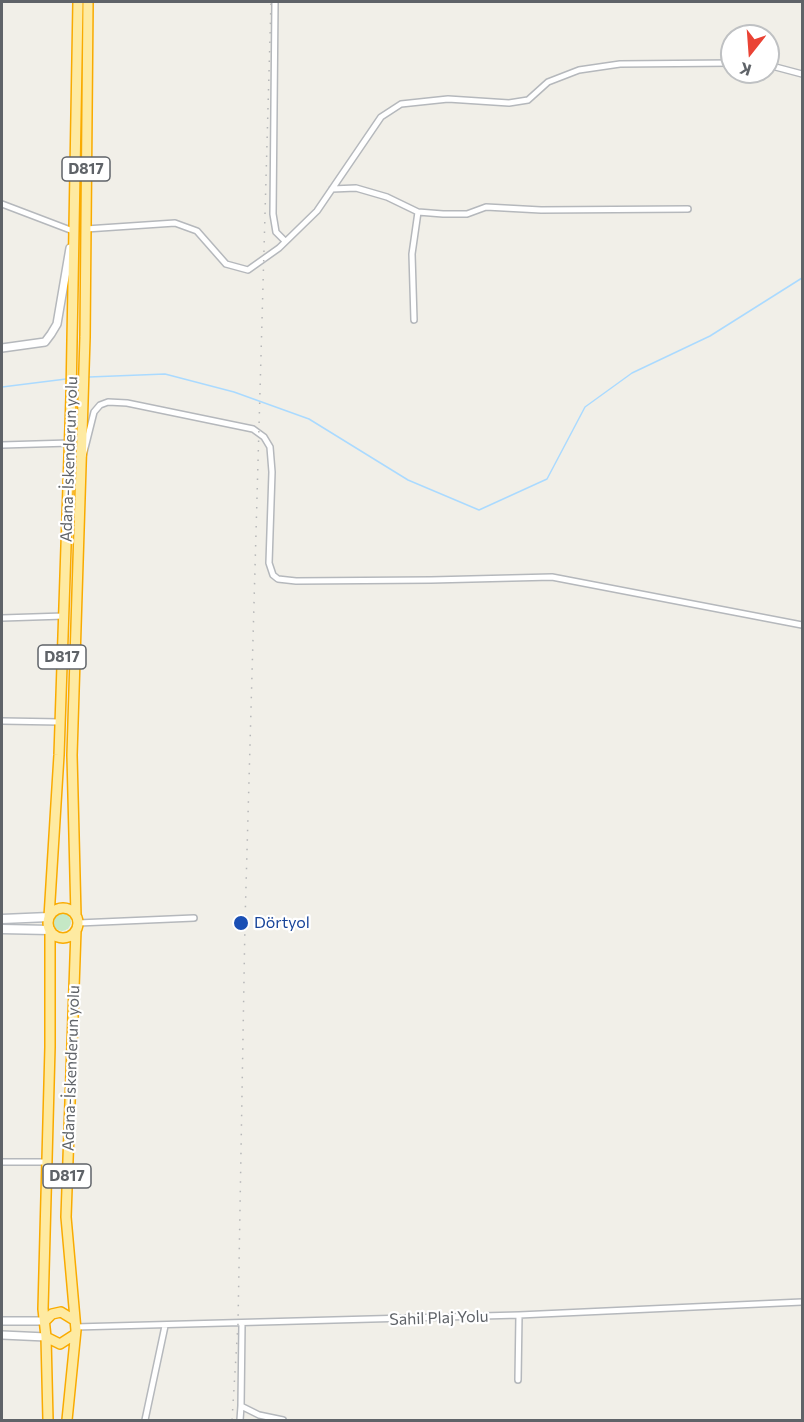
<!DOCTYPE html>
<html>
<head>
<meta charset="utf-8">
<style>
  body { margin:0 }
  #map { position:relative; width:804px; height:1422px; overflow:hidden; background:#f1efe8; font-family:Commissioner,sans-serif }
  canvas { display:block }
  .frame { position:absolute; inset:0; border:3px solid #5f6368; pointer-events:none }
  .north { position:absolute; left:720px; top:24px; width:60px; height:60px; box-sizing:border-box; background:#fff; border:2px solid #bfc1c3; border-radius:50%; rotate:197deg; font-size:16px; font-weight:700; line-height:24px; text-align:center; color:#5f6368 }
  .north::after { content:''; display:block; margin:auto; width:21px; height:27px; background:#ea4335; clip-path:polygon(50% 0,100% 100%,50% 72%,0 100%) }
</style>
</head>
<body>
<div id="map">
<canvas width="804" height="1422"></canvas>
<div class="frame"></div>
<div class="north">K</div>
</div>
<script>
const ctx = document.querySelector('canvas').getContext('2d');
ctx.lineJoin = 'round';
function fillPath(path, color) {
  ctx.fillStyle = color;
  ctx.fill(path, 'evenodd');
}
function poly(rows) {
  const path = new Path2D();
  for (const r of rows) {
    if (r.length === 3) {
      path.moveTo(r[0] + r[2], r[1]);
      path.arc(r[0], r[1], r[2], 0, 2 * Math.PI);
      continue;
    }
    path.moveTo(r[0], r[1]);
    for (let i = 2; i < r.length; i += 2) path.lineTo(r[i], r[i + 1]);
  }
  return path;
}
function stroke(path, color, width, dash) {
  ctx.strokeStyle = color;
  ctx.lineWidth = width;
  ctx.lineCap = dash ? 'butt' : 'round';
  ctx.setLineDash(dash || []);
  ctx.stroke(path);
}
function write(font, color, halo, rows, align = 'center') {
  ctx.font = font + ' Commissioner,sans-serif';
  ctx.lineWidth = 4.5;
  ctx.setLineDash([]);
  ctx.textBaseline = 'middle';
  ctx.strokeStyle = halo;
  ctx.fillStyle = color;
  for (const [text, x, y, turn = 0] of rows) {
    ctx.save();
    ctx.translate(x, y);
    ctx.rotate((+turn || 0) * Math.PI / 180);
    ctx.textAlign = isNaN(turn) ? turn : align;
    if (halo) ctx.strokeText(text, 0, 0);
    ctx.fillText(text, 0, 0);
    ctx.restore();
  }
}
const green = poly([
  [62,922,9]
]);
const stream = poly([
  [89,377,165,374,234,392,309,419,408,480,479,510,547,479,585,407,632,373,710,336,802,278],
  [2,387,66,379]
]);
const minor = poly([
  [275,2,273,214,276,232,284,240],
  [768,65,802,74],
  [332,189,356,188,387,197,418,212,443,214,467,214,486,207,541,210,688,209],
  [2,204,73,231],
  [86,229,175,223,197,231,226,264,248,270,279,248,317,211,381,117,401,104,448,99,509,103,528,100,548,82,579,70,620,64,732,63],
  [414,320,412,254,418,212],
  [2,445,70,443],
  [83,456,94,412,100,405,108,402,127,403,253,429,264,437,270,447,272,472,269,563,273,575,278,579,296,581,431,580,552,577,802,625],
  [2,618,64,616],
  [2,721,60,722],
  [78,923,194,918],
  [2,1162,47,1162],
  [242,1324,241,1406,259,1415,283,1420],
  [75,1327,519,1315,802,1302],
  [518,1380,519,1315],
  [145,1420,165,1326],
  [240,1420,241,1406]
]);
const tertiary = poly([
  [2,348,45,342,51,334,57,324,70,248],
  [2,1321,45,1321],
  [2,1335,46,1337]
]);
const secondary = poly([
  [2,919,49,917],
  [2,929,50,930]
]);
const trunk = poly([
  [63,923,15],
  [76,916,72,755,85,337,88,2],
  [49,917,59,755,71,397,78,2],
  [45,1321,52,1314,61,1312,74,1320],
  [46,1337,60,1344,74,1335],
  [48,1420,46,1337,43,1309,50,1047,50,930],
  [67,1420,76,1330,66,1217,76,930]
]);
const rail = poly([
  [232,1420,238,1324,245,922,271,2]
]);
const markers = [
  [241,923,8,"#1a4fb4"]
];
const shields = [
  [86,169,48],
  [62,657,48],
  [67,1176,48]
];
const shieldNames = [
  ["D817",86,169],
  ["D817",62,657],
  ["D817",67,1176]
];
const streetNames = [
  ["Adana-İskenderun yolu",69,459,-88],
  ["Adana-İskenderun yolu",71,1068,-88],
  ["Sahil Plaj Yolu",439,1318,-2]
];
const transitNames = [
  ["Dörtyol",254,923]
];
fillPath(green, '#c5e8c5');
stroke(stream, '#aadaff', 1.5);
stroke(minor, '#b5b8bc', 8);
stroke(tertiary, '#b5b8bc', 10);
stroke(secondary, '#b6babf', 11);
stroke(trunk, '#f9ab00', 12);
stroke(minor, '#fff', 5);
stroke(tertiary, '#fff', 7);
stroke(secondary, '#fff', 8);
stroke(trunk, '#feeaa1', 9);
stroke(rail, '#b6b7b8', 1.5, [1.5, 8]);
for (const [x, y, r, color] of markers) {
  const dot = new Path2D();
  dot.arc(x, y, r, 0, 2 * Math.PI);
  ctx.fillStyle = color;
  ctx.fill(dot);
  stroke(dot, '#fff', 2);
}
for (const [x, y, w] of shields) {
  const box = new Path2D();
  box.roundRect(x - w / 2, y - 12, w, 24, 4.5);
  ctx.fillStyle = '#fff';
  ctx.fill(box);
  stroke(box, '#5f6368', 1.5);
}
write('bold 15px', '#5f6368', null, shieldNames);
write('16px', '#5f6368', '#fff', streetNames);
write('16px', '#164399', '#fff', transitNames, 'left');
</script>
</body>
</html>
